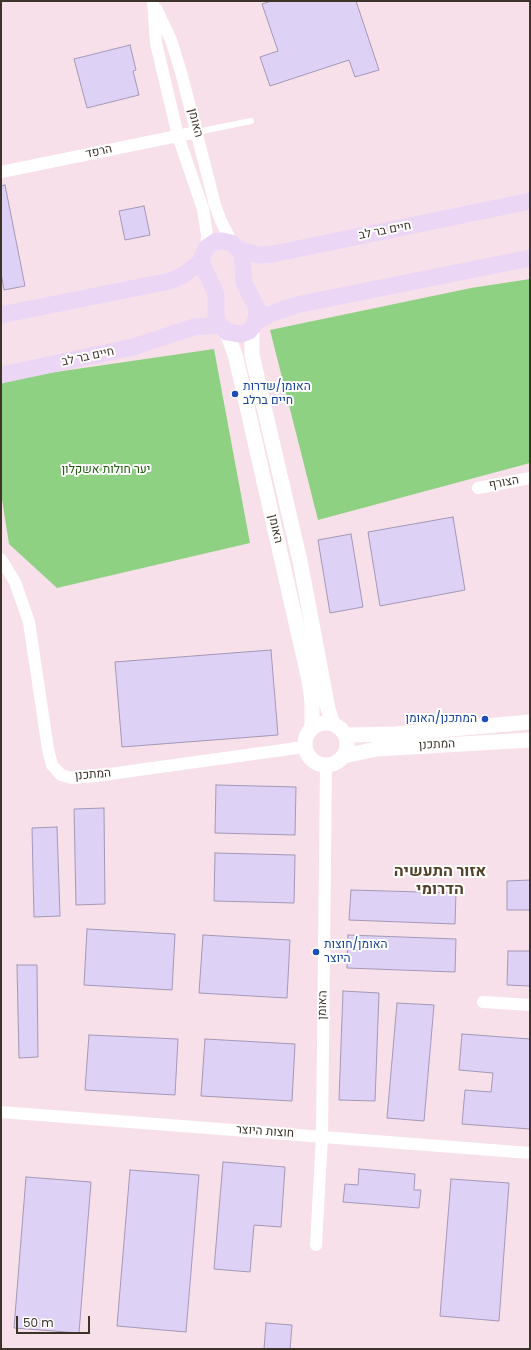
<!DOCTYPE html>
<html>
<head>
<meta charset="utf-8">
<style>
  body { margin:0 }
  #map { position:relative; width:531px; height:1350px; overflow:hidden; background:#fcefde; font-family:Poppins,sans-serif }
  canvas { display:block }
  .frame { position:absolute; inset:0; border:2px solid #3c3429; pointer-events:none }
  .scale { position:absolute; left:16px; top:1316px; width:74px; height:18px; box-sizing:border-box; border:2px solid #3c3429; border-top:0; padding-left:5px; font-size:12px; line-height:14px; white-space:nowrap; color:#3c3429; -webkit-text-stroke:3px #fff; paint-order:stroke }
</style>
</head>
<body>
<div id="map">
<canvas width="531" height="1350"></canvas>
<div class="frame"></div>
<div class="scale">50 m</div>
</div>
<script>
const ctx = document.querySelector('canvas').getContext('2d');
ctx.lineJoin = 'round';
function fillPath(path, color) {
  ctx.fillStyle = color;
  ctx.fill(path, 'evenodd');
}
function poly(rows) {
  const path = new Path2D();
  for (const r of rows) {
    if (r.length === 3) {
      path.moveTo(r[0] + r[2], r[1]);
      path.arc(r[0], r[1], r[2], 0, 2 * Math.PI);
      continue;
    }
    path.moveTo(r[0], r[1]);
    for (let i = 2; i < r.length; i += 2) path.lineTo(r[i], r[i + 1]);
  }
  return path;
}
function stroke(path, color, width, dash) {
  ctx.strokeStyle = color;
  ctx.lineWidth = width;
  ctx.lineCap = dash ? 'butt' : 'round';
  ctx.setLineDash(dash || []);
  ctx.stroke(path);
}
function write(font, color, halo, rows, align = 'center') {
  ctx.font = font + ' Poppins,Heebo,sans-serif';
  ctx.lineWidth = 4;
  ctx.setLineDash([]);
  ctx.textBaseline = 'middle';
  ctx.strokeStyle = halo;
  ctx.fillStyle = color;
  for (const [text, x, y, turn = 0] of rows) {
    ctx.save();
    ctx.translate(x, y);
    ctx.rotate((+turn || 0) * Math.PI / 180);
    ctx.textAlign = isNaN(turn) ? turn : align;
    if (halo) ctx.strokeText(text, 0, 0);
    ctx.fillText(text, 0, 0);
    ctx.restore();
  }
}
const industrial = poly([
  [1,1,530,1,530,1349,1,1349]
]);
const forest = poly([
  [530,279,530,463,318,520,270,330,471,288],
  [214,349,250,543,57,588,9,544,1,493,1,380]
]);
const building = poly([
  [272,1,356,1,379,70,355,77,349,60,270,86,260,57,278,51,262,4,272,1],
  [130,45,136,70,133,71,139,95,87,108,74,59,130,45],
  [5,185,25,286,4,290,1,273,1,186,5,185],
  [144,206,150,235,125,240,119,211,144,206],
  [453,517,465,590,380,606,368,532,453,517],
  [351,534,363,607,330,613,318,540,351,534],
  [271,650,278,735,122,747,115,662,271,650],
  [216,785,296,787,295,835,215,833,216,785],
  [104,808,105,904,76,905,74,809,104,808],
  [57,827,60,916,34,917,32,828,57,827],
  [215,853,295,855,294,903,214,901,215,853],
  [530,880,530,910,507,910,507,881,530,880],
  [351,890,456,893,455,924,349,920,351,890],
  [87,929,175,934,172,990,84,985,87,929],
  [203,935,290,940,287,998,199,993,203,935],
  [348,935,456,939,455,972,347,968,348,935],
  [508,951,530,951,530,986,507,985,508,951],
  [17,965,37,965,38,1057,19,1058,17,965],
  [343,991,379,993,375,1101,339,1100,343,991],
  [397,1003,434,1005,424,1121,387,1118,397,1003],
  [462,1034,530,1039,530,1129,462,1124,465,1090,491,1092,493,1073,459,1070,462,1034],
  [89,1035,178,1039,175,1095,85,1090,89,1035],
  [205,1039,295,1044,292,1101,201,1096,205,1039],
  [223,1162,285,1167,281,1227,254,1225,250,1272,214,1269,223,1162],
  [359,1169,415,1174,414,1190,421,1190,419,1208,343,1202,345,1184,358,1185,359,1169],
  [130,1170,199,1175,186,1332,117,1326,130,1170],
  [26,1177,91,1182,79,1333,14,1328,26,1177],
  [451,1179,509,1183,499,1321,440,1316,451,1179],
  [266,1323,292,1325,290,1349,264,1349,266,1323]
]);
const service = poly([
  [197,132,251,121]
]);
const minor = poly([
  [153,1,156,43,178,136,203,209,207,235,206,248],
  [157,10,171,40,181,72,215,205,221,221,232,243],
  [1,172,197,132],
  [478,488,530,478],
  [1,559,15,582,29,622,48,749,52,765,61,775,72,778,95,776,304,747],
  [483,1002,530,1005],
  [1,1112,530,1153],
  [316,1245,322,1136,326,766]
]);
const tertiary = poly([
  [252,328,252,355,300,561,328,709,333,724],
  [227,332,236,358,243,389,309,680,312,702,312,727],
  [326,744,21],
  [346,735,395,734,530,722],
  [344,756,376,749,530,740]
]);
const secondary = poly([
  [222,241,232,243,242,253,244,283,257,308,257,315,254,325,249,331,241,334,227,332,218,323,216,316,216,294,202,264,202,258,206,248,215,242,222,241],
  [240,250,259,255,273,254,530,201],
  [1,315,170,281,183,275,202,261],
  [256,322,268,315,296,305,530,258],
  [1,375,133,347,194,327,220,325]
]);
const markers = [
  [235,394,4,"#1a4fb4"],
  [485,719,4,"#1a4fb4"],
  [316,952,4,"#1a4fb4"]
];
const streetNames = [
  ["האומן",195,123,76],
  ["הרפד",99,152,-12],
  ["חיים בר לב",385,231,-11],
  ["חיים בר לב",88,357,-12],
  ["הצורף",504,483,-11],
  ["האומן",275,529,77],
  ["המתכנן",437,745,-3],
  ["המתכנן",93,775,-5],
  ["האומן",323,1005,-89],
  ["חוצות היוצר",265,1132,4]
];
const transitNames = [
  ["האומן/שדרות",243,387],
  ["חיים ברלב",243,401],
  ["המתכנן/האומן",477,719,"right"],
  ["האומן/חוצות",324,945],
  ["היוצר",324,959]
];
const parkNames = [
  ["יער חולות אשקלון",106,470]
];
const districtNames = [
  ["אזור התעשיה",440,872],
  ["הדרומי",440,890]
];
fillPath(industrial, '#f8e0ea');
fillPath(forest, '#8fd182');
fillPath(building, '#ddd1f5');
stroke(building, '#a399b7', 1);
stroke(service, '#fff', 6);
stroke(minor, '#fff', 12);
stroke(tertiary, '#fff', 15);
stroke(secondary, '#ecd6f6', 17);
for (const [x, y, r, color] of markers) {
  const dot = new Path2D();
  dot.arc(x, y, r, 0, 2 * Math.PI);
  ctx.fillStyle = color;
  ctx.fill(dot);
  stroke(dot, '#fff', 1.5);
}
write('12px', '#3c3429', '#fff', streetNames);
write('12px', '#164399', '#fff', transitNames, 'left');
write('12px', '#1c5b0b', '#fff', parkNames);
write('bold 16px', '#534229', '#fff', districtNames);
</script>
</body>
</html>
